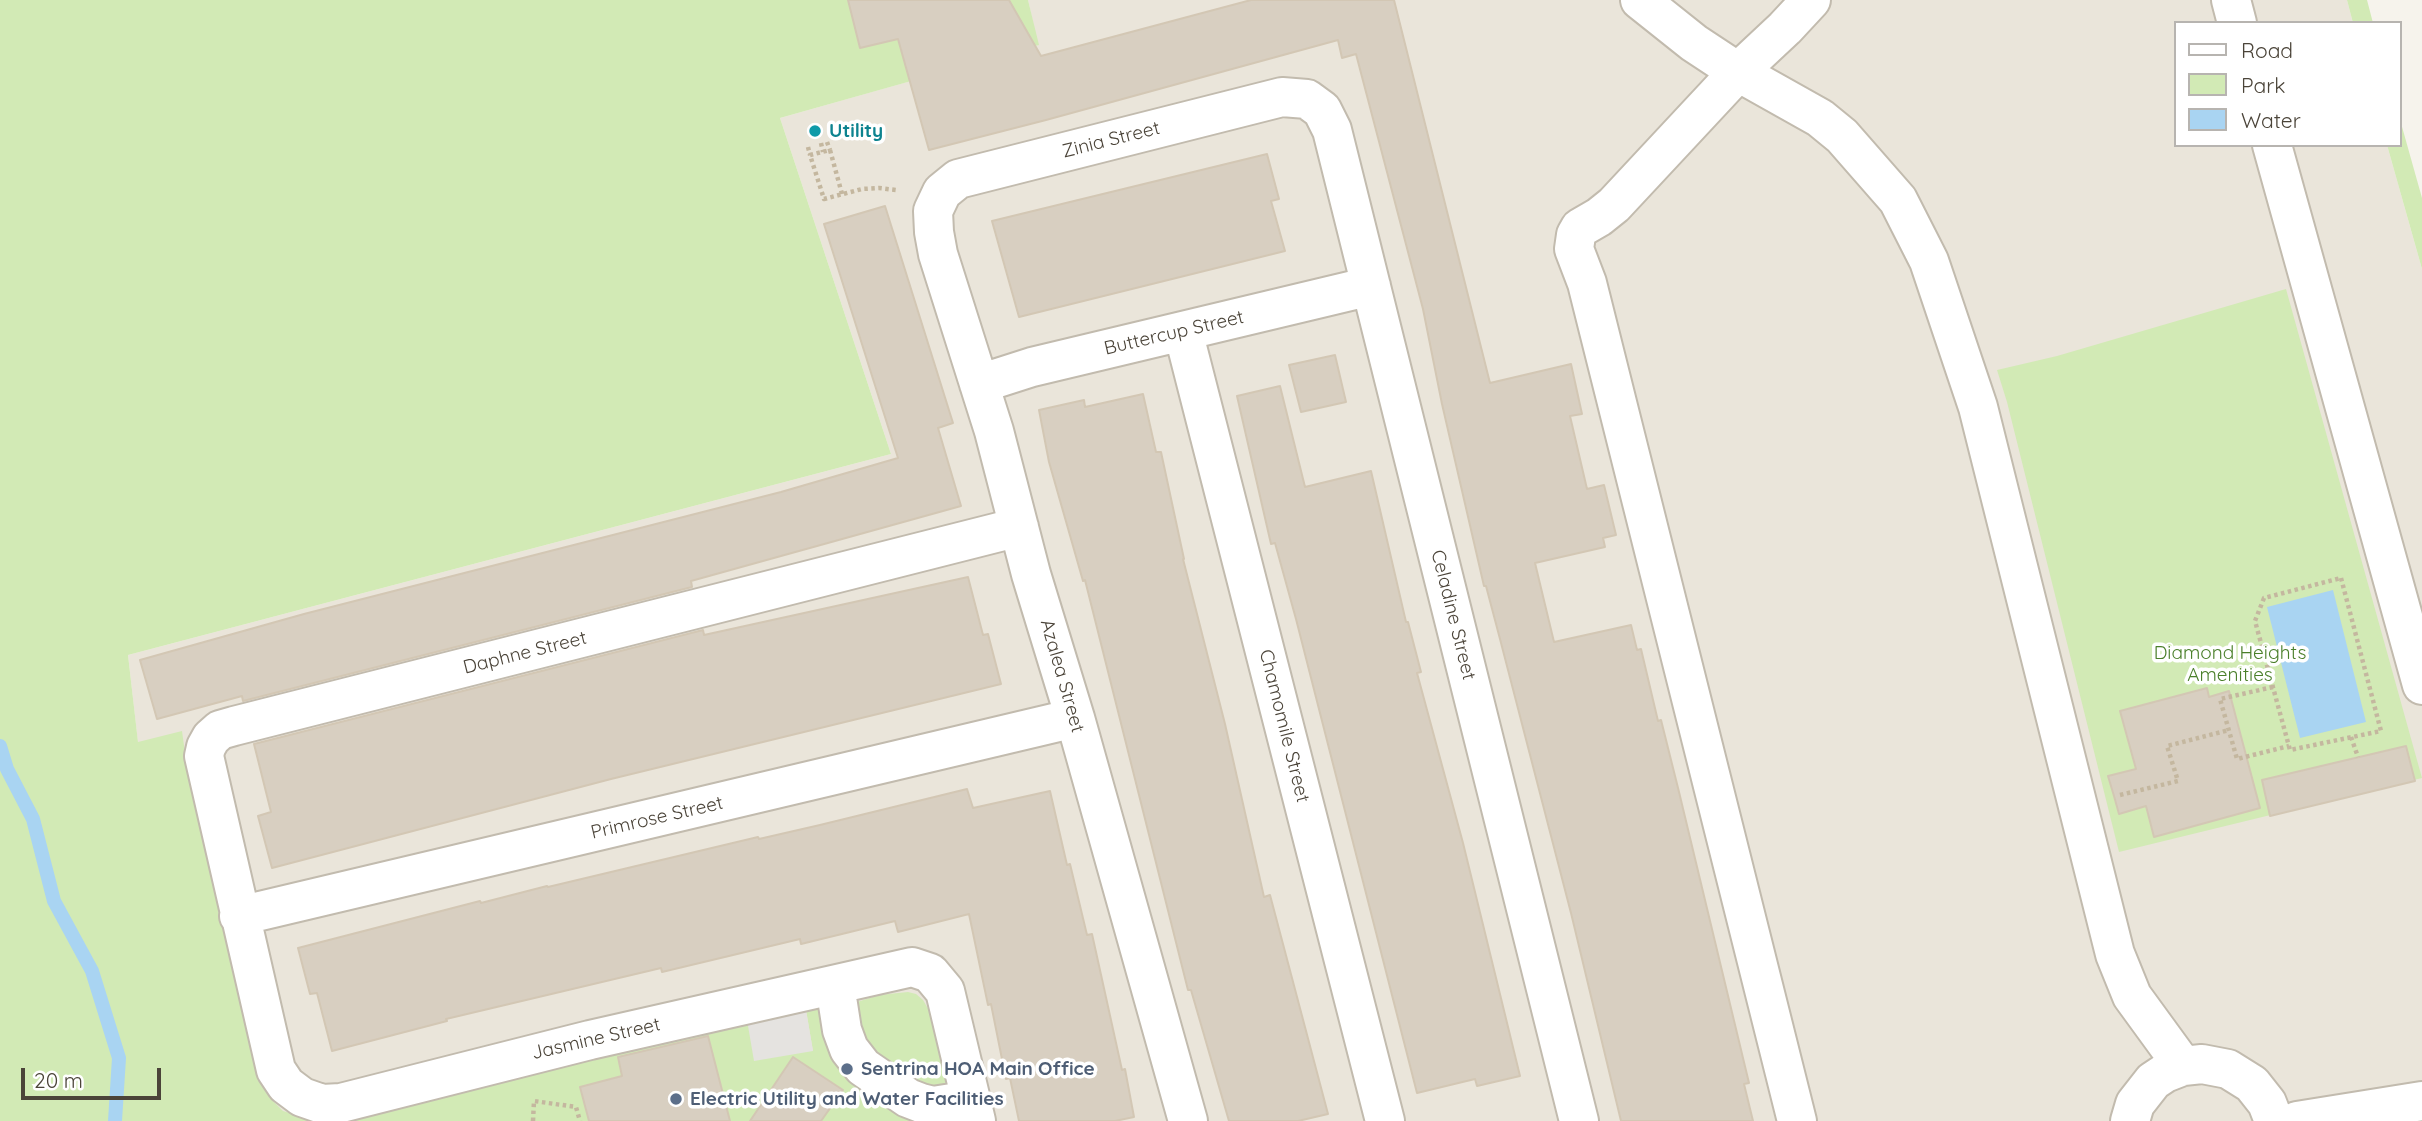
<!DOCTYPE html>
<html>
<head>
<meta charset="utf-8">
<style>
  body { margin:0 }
  #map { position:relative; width:2422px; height:1121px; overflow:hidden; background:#f6f3ec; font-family:Quicksand,sans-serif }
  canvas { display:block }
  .legend { position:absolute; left:2174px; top:21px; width:228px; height:126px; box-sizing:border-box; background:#fff; border:2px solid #b7b4b0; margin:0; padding:9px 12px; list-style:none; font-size:21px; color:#4b4439 }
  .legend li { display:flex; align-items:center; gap:14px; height:35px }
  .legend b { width:35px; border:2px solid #b7b4b0 }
  .scale { position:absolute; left:21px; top:1068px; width:140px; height:32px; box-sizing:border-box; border:4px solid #4b4439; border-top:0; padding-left:9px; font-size:21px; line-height:24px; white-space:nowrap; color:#4b4439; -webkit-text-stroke:5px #fff; paint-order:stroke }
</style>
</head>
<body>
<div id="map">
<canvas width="2422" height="1121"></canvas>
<ul class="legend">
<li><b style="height:9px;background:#fff"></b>Road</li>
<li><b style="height:19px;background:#d2eab5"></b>Park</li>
<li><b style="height:19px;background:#a9d4f2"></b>Water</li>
</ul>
<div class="scale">20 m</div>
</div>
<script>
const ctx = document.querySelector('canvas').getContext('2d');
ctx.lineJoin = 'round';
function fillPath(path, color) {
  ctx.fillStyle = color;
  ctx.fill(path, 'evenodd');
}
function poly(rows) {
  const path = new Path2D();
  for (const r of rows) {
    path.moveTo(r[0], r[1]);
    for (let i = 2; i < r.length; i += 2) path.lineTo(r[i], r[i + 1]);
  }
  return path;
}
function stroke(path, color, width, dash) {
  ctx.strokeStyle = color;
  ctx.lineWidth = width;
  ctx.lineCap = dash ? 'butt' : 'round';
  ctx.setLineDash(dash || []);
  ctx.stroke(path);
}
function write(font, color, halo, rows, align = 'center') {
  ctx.font = font + ' Quicksand,sans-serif';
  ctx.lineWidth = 7;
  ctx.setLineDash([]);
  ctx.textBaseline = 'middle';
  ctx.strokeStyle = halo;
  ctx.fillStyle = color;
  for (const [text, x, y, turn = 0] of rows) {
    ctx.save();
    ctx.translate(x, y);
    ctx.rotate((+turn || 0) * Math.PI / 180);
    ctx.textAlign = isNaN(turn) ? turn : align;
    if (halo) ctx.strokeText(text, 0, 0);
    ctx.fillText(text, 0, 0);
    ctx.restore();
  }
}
const residential = poly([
  [1028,0,2347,0,2353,23,2175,23,2175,145,2387,145,2422,269,2422,1121,208,1121,138,743,128,655,891,454,780,118,1038,45]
]);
const green = poly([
  [0,0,1028,0,1039,45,780,118,891,454,128,655,138,742,182,731,185,753,260,1083,270,1098,283,1111,317,1121,0,1121],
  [2347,0,2367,0,2373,23,2353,23],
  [2399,116,2422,198,2422,269,2387,145,2399,145],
  [2286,289,2422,778,2119,852,2007,402,1997,370,2057,356],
  [908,992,916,994,923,1000,930,1012,935,1028,957,1121,338,1121,747,1020,813,1051,806,1010,822,1009,857,1002,879,995]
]);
const parking = poly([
  [806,1010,813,1051,754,1061,747,1020]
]);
const water = poly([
  [2333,590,2366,722,2300,738,2267,607]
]);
const stream = poly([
  [0,746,7,769,33,819,54,901,92,971,119,1058,115,1121]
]);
const building = poly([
  [848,0,1009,0,1041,56,1251,0,1394,0,1490,383,1571,364,1582,414,1570,416,1587,489,1604,485,1616,535,1603,538,1605,547,1535,563,1554,642,1631,625,1637,650,1641,649,1658,721,1661,720,1679,792,1749,1083,1744,1084,1753,1121,1621,1121,1571,913,1500,639,1486,586,1484,586,1442,404,1423,309,1356,54,1342,58,1338,40,1046,120,929,150,898,39,860,48,848,0],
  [1267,154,1279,199,1271,201,1285,251,1019,317,992,221,1267,154],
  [885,206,953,423,938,428,961,506,691,581,692,587,243,701,242,696,157,719,140,660,304,614,781,492,898,458,824,224,885,206],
  [1335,355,1346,402,1301,412,1289,365,1335,355],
  [1280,386,1305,487,1371,471,1406,622,1408,622,1421,672,1417,673,1463,843,1520,1076,1477,1086,1475,1079,1417,1093,1296,619,1275,543,1271,544,1237,396,1280,386],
  [1143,394,1156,452,1161,452,1184,559,1183,559,1225,724,1264,897,1270,895,1328,1114,1298,1121,1229,1121,1191,990,1188,990,1085,580,1083,581,1049,462,1039,410,1084,400,1085,407,1143,394],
  [968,577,983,635,988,634,1001,684,611,779,272,868,258,816,271,812,254,744,703,630,704,635,968,577],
  [2207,688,2209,697,2229,691,2260,808,2154,837,2146,806,2119,814,2114,796,2108,776,2136,769,2120,711,2207,688],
  [2406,746,2415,781,2270,816,2262,780,2406,746],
  [967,789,973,808,1050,791,1067,865,1070,864,1087,935,1092,934,1122,1070,1125,1069,1134,1117,1115,1121,1019,1121,1010,1078,1006,1079,991,1004,988,1005,969,914,898,932,895,921,801,944,800,939,662,972,661,968,446,1019,447,1021,332,1051,317,993,310,994,298,948,480,901,481,903,547,886,548,887,758,837,759,839,820,825,967,789],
  [708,1036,730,1121,589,1121,580,1087,622,1076,618,1057,708,1036],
  [793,1057,843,1090,821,1121,750,1121,793,1057]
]);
const path = poly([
  [827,142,830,150],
  [821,143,823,152],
  [808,147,810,155],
  [842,194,830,150,810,155,824,199,862,189,879,188,896,190],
  [2341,578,2381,731,2290,750,2255,621,2264,598,2341,578],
  [2273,687,2220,699,2237,759,2289,746],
  [2351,737,2358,757],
  [2120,795,2178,781,2167,746,2229,730],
  [533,1121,534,1101,576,1107,580,1121]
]);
const street = poly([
  [1640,0,1694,43,1738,72,1820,118,1842,136,1898,200,1929,261,1978,407,2115,954,2132,996,2183,1066],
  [2231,0,2237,23],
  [2272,145,2422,685],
  [1183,331,1385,1121],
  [979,384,1032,367,1371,286],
  [239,916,1075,718],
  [835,985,842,1030,849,1049,863,1067,908,1098,921,1103,933,1106,971,1100],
  [976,1121,945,991,930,973,912,967,590,1040,341,1103,322,1104,302,1097,286,1085,276,1070,204,756,206,747,211,738,220,730,234,726,1019,527],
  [1188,1121,1075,718,1031,574,994,431,938,254,934,232,933,211,942,192,958,179,1282,97,1307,99,1322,110,1332,130,1579,1121],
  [1797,1121,1587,283,1574,249,1576,235,1580,228,1599,217,1614,205,1738,72,1785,28,1811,0],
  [2130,1121,2135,1104,2153,1081,2165,1073,2183,1066,2202,1064,2228,1069,2252,1084,2267,1103,2274,1121],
  [2297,1121,2422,1101]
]);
const markers = [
  [815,131,7,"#0f9aa8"],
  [847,1069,7,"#5c6f8a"],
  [676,1099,7,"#5c6f8a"]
];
const cultureNames = [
  ["Utility",829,131]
];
const streetNames = [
  ["Zinia Street",1111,140,-14],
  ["Buttercup Street",1174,333,-13],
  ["Celadine Street",1453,615,76],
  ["Daphne Street",525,653,-14],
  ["Azalea Street",1062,676,74],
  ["Chamomile Street",1284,726,76],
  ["Primrose Street",657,818,-13],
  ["Jasmine Street",596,1039,-13]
];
const parkNames = [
  ["Diamond Heights",2230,653],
  ["Amenities",2230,675]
];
const serviceNames = [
  ["Sentrina HOA Main Office",861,1069],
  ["Electric Utility and Water Facilities",690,1099]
];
fillPath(residential, '#eae5da');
fillPath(green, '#d2eab5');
fillPath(parking, '#e5e3e0');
fillPath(water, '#a9d4f2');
stroke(stream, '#a9d4f2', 14);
fillPath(building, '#d8cfc1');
stroke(building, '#d3c7b4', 2);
stroke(street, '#c2bbae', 42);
stroke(path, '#c4b79f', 4.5, [3.5, 3.5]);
stroke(street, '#fff', 38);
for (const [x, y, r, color] of markers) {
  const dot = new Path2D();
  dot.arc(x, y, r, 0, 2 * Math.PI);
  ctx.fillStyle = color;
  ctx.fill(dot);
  stroke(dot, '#fff', 2.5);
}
write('bold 19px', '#0d838f', '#fff', cultureNames, 'left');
write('19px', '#4b4439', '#fff', streetNames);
write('19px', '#4a7f2a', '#fff', parkNames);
write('bold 19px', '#4e5e75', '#fff', serviceNames, 'left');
</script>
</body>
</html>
